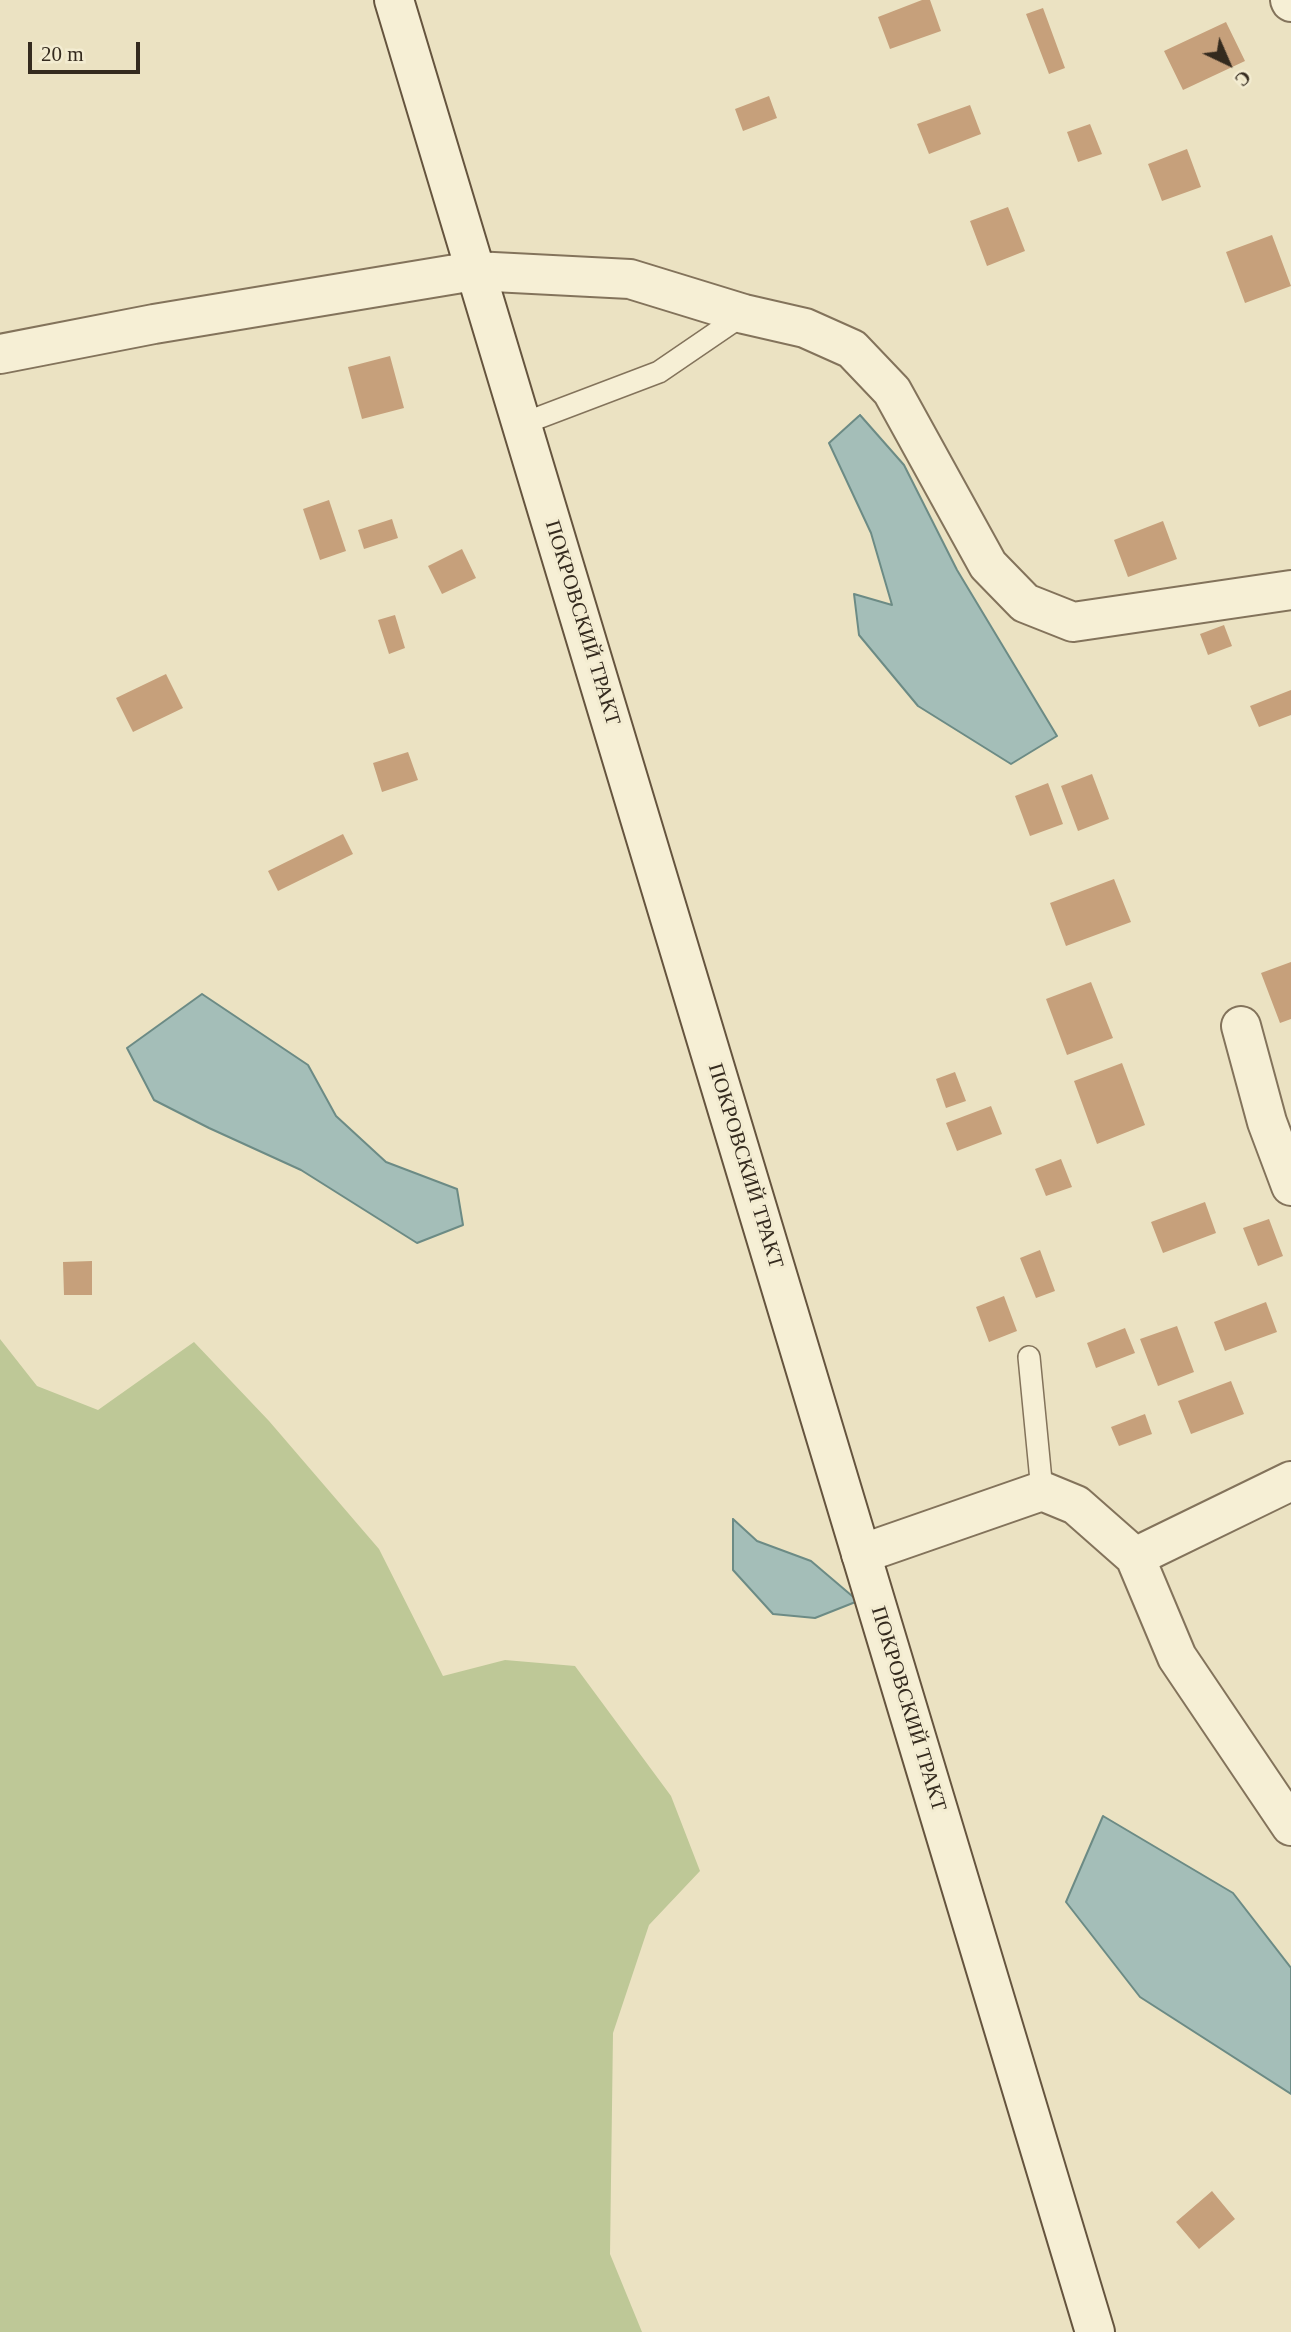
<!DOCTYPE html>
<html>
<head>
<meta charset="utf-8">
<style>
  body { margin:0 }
  #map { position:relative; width:1291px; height:2332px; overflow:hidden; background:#ebe2c2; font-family:Georgia,serif }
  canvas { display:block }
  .north { position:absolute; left:1193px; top:28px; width:70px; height:70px; -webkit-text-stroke:5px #f3ecd1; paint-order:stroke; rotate:136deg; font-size:19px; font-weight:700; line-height:28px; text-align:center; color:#342a1e }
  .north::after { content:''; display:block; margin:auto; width:24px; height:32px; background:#342a1e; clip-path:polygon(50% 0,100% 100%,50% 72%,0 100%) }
  .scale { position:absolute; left:28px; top:42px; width:112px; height:32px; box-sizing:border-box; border:4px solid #342a1e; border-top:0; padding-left:9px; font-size:21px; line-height:24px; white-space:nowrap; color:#342a1e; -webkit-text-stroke:5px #f3ecd1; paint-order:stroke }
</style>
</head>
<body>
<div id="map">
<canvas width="1291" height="2332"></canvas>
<div class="north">С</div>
<div class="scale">20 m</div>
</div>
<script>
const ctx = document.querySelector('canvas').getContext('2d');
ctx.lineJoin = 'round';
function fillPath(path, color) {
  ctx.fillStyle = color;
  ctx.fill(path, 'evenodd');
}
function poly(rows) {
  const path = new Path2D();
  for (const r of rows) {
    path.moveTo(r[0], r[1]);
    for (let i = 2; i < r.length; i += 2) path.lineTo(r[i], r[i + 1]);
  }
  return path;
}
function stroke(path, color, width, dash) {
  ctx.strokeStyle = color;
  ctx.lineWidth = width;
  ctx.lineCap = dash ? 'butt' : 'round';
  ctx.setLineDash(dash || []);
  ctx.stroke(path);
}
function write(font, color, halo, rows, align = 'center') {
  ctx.font = font + ' Georgia,serif';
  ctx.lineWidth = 6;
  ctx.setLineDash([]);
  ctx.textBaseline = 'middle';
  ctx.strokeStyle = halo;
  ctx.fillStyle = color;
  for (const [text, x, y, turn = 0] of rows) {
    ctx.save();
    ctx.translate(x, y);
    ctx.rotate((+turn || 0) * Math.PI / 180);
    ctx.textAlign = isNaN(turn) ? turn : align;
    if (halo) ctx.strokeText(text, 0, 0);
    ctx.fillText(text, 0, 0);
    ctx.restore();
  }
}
const green = poly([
  [0,1339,37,1386,98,1410,194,1342,269,1421,379,1549,443,1676,505,1660,575,1666,671,1796,700,1871,649,1925,613,2033,610,2254,642,2332,0,2332]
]);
const water = poly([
  [860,415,904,465,957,570,1057,736,1011,764,918,706,859,635,854,594,892,605,871,533,829,443,860,415],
  [202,994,308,1065,336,1116,386,1162,457,1189,463,1225,417,1243,301,1170,209,1128,154,1100,127,1048,202,994],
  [733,1519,757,1541,811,1561,858,1601,815,1618,773,1614,733,1570,733,1519],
  [1103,1816,1233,1893,1291,1968,1291,2094,1140,1997,1066,1902,1103,1816]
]);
const building = poly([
  [922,0,930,0,941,31,890,49,878,17],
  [1043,8,1065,68,1049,74,1026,14],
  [1226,22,1245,61,1183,90,1164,51],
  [769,96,777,118,743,131,735,109],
  [970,105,981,134,929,154,917,124],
  [1090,124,1102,154,1078,162,1067,132],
  [1187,149,1201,187,1162,201,1148,164],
  [1008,207,1025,251,987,266,970,221],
  [1272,235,1291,286,1245,303,1226,252],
  [390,356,404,408,362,419,348,367],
  [329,500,346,551,320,560,303,509],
  [392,519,398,538,364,549,358,530],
  [1163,521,1177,559,1128,577,1114,540],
  [462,549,476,578,442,594,428,566],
  [395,615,405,648,389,654,378,620],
  [1224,625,1232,646,1208,655,1200,634],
  [166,674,183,708,133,732,116,698],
  [1291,690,1291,715,1259,727,1250,706],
  [408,752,418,780,382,792,373,763],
  [1092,774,1109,819,1078,831,1061,786],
  [1048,783,1063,824,1030,836,1015,796],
  [343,834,353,854,278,891,268,871],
  [1114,879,1131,922,1066,946,1050,903],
  [1291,962,1291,1019,1280,1023,1261,973],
  [1091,982,1113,1038,1067,1055,1046,999],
  [1122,1063,1145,1125,1097,1144,1074,1081],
  [955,1072,966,1101,946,1108,936,1079],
  [991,1106,1002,1134,957,1151,946,1123],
  [1061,1159,1072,1187,1046,1196,1035,1169],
  [1205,1202,1216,1233,1163,1253,1151,1222],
  [1269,1219,1283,1256,1258,1266,1243,1228],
  [1040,1250,1055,1291,1036,1298,1020,1258],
  [92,1261,92,1295,64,1295,63,1262],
  [1004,1296,1017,1331,989,1342,976,1307],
  [1266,1302,1277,1332,1225,1351,1214,1322],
  [1177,1326,1194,1372,1158,1386,1140,1339],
  [1125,1328,1135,1353,1096,1368,1087,1343],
  [1231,1381,1244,1414,1191,1434,1178,1401],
  [1145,1414,1152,1434,1119,1446,1111,1427],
  [1212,2191,1235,2219,1199,2249,1176,2222]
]);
const lane = poly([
  [522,424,659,372,744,314],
  [1029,1357,1042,1491]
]);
const street = poly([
  [1290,0,1291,2],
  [0,354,154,324,474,271,630,279,744,314,805,328,852,349,892,391,988,565,1025,603,1073,622,1291,590],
  [1241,1026,1267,1122,1291,1186],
  [861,1554,1042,1491,1076,1505,1135,1557,1177,1657,1291,1826],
  [1135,1557,1291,1481]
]);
const secondary = poly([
  [394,0,1095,2332]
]);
const streetNames = [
  ["ПОКРОВСКИЙ ТРАКТ",582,623,73],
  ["ПОКРОВСКИЙ ТРАКТ",745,1166,73],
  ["ПОКРОВСКИЙ ТРАКТ",908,1709,73]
];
fillPath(green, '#bec897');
fillPath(water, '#a4beb8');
stroke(water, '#6c8b85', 2);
fillPath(building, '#c6a07b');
stroke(lane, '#83735b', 24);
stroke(street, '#83735b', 42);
stroke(secondary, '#65543e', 42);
stroke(lane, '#f6efd5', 21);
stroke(street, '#f6efd5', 38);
stroke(secondary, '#f6efd5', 38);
write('21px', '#342a1e', '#f3ecd1', streetNames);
</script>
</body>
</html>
